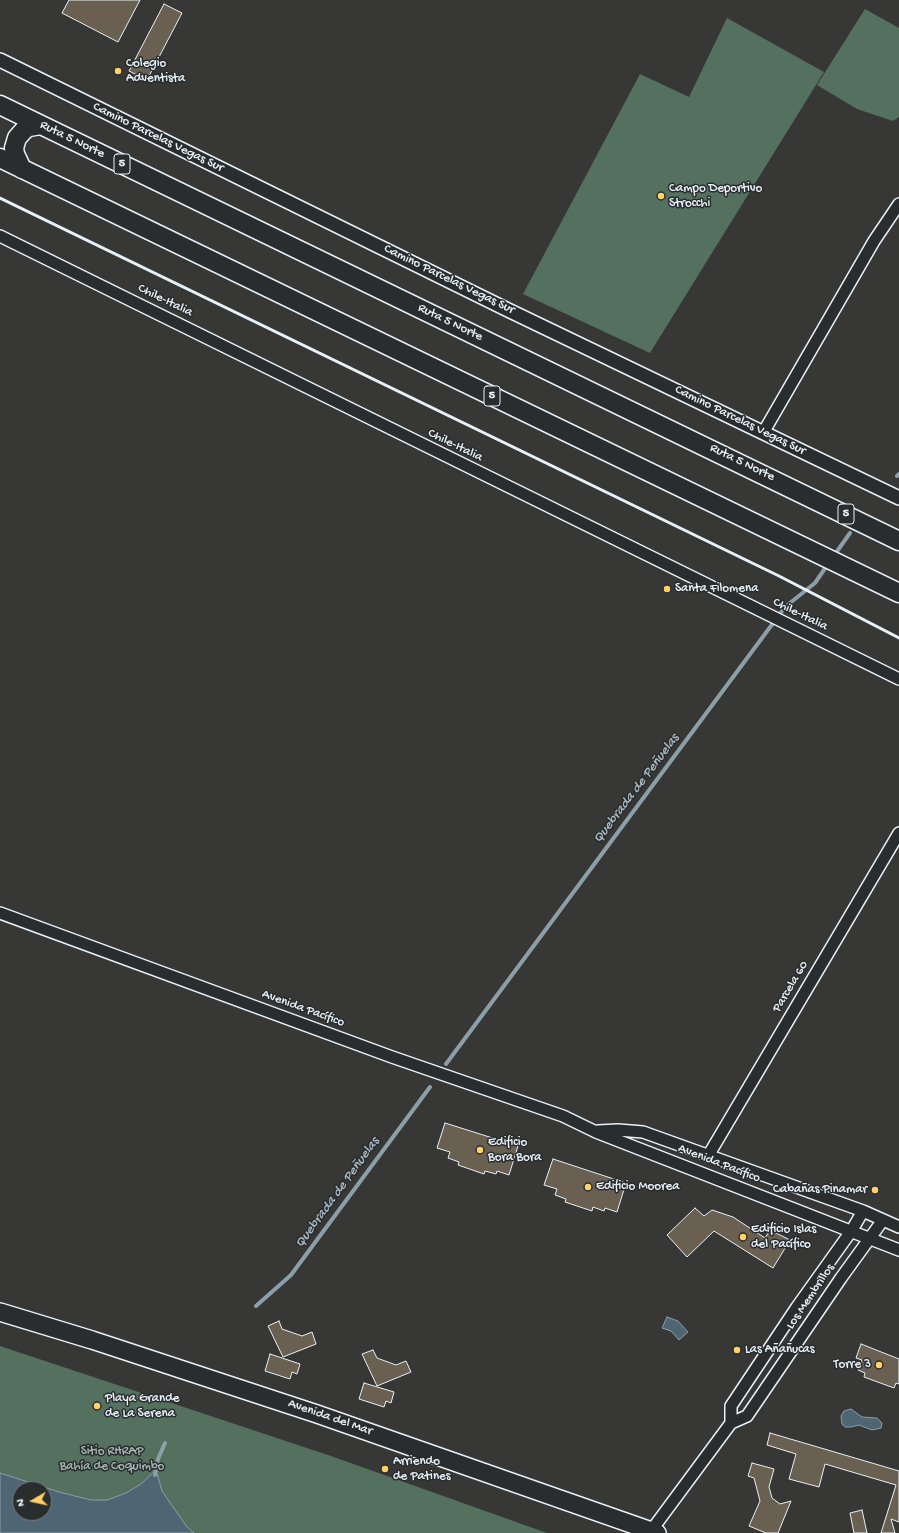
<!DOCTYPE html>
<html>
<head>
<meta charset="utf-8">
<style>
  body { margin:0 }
  #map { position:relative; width:899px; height:1533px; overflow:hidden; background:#373735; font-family:"Gochi Hand",sans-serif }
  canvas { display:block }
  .north { position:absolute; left:12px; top:1481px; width:40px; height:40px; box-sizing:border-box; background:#2a2d2e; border:1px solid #767b7f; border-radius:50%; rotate:261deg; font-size:11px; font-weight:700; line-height:16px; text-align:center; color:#e8f1f8 }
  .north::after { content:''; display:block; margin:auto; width:14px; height:18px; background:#ffd166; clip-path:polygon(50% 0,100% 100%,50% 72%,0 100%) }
</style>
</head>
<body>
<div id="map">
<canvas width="899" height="1533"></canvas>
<div class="north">N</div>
</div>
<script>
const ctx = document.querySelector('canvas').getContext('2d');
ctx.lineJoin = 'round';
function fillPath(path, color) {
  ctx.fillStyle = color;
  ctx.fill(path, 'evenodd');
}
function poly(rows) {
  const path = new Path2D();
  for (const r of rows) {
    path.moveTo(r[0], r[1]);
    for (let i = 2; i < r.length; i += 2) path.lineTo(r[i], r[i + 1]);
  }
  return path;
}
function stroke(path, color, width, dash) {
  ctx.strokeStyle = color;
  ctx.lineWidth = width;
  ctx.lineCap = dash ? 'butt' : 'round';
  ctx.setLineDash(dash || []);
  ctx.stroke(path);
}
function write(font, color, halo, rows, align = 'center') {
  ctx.font = font + ' "Gochi Hand",sans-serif';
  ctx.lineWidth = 3;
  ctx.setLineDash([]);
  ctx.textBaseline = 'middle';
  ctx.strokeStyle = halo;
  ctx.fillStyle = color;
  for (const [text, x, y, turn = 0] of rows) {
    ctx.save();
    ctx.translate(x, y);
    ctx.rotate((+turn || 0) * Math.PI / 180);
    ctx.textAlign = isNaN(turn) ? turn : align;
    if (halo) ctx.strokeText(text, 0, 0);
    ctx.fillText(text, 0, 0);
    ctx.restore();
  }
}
const green = poly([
  [865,9,899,28,899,117,893,121,857,109,817,85],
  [727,18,824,72,650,353,523,294,640,74,689,97],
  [0,1346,331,1456,547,1533,0,1533],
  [20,1489,44,1489,44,1513,20,1513]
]);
const water = poly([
  [667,1317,678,1321,688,1332,679,1340,671,1331,662,1328,667,1317],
  [851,1409,862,1417,877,1418,882,1423,881,1428,872,1430,859,1425,851,1427,845,1427,842,1424,841,1416,844,1411,851,1409],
  [156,1470,162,1491,187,1527,194,1533,0,1533,0,1473,59,1492,91,1500,107,1500,126,1493,141,1484,156,1470],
  [20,1489,44,1489,44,1513,20,1513,20,1489]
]);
const stream = poly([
  [897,476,899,474],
  [833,557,850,533],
  [446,1064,785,607,815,583,828,564],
  [256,1306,291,1275,430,1087],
  [155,1475,158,1459,165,1443]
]);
const building = poly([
  [69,0,140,0,118,42,62,13,69,0],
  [164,4,182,13,147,80,129,71,164,4],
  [445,1123,518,1146,509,1175,497,1171,496,1174,485,1171,484,1174,458,1165,459,1162,448,1158,450,1152,437,1148,445,1123],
  [553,1159,626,1183,617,1212,605,1208,604,1211,593,1207,592,1211,565,1202,566,1199,555,1195,557,1189,544,1185,553,1159],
  [695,1208,704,1216,712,1210,733,1217,765,1238,770,1230,790,1240,773,1268,714,1231,687,1257,667,1235,695,1208],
  [279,1321,282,1329,302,1336,312,1332,316,1344,283,1357,268,1326,279,1321],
  [861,1344,899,1359,899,1384,896,1383,894,1388,864,1377,865,1373,858,1370,862,1360,856,1358,861,1344],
  [373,1350,377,1358,396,1365,406,1361,411,1372,377,1386,362,1354,373,1350],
  [270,1354,300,1364,297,1374,292,1372,290,1379,265,1371,270,1354],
  [364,1383,394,1392,391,1403,386,1401,384,1407,359,1399,364,1383],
  [770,1433,899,1471,899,1522,891,1519,895,1533,881,1533,896,1485,825,1464,819,1487,789,1479,796,1454,767,1445,770,1433],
  [752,1463,774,1469,769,1487,772,1498,780,1504,791,1501,778,1533,766,1533,749,1526,760,1501,754,1478,748,1476,752,1463],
  [862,1510,867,1533,854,1533,850,1513,862,1510]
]);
const minor = poly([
  [0,236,899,679],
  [763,433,874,241,899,204],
  [0,913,392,1057,563,1116,596,1132,899,1250],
  [598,1131,618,1130,643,1132,863,1211,899,1227],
  [708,1156,899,833],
  [731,1423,731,1406,797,1307,852,1230,863,1211],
  [651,1531,731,1423,747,1416,841,1278,883,1220]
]);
const tertiary = poly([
  [0,60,508,310,899,498]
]);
const primary = poly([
  [0,1312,92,1340,317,1414,657,1533]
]);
const trunk = poly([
  [0,105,899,541],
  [0,158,899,593],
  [22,169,15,154,14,148,17,138,24,130,29,127,41,125]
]);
const rail = poly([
  [0,198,779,576,899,638]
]);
const markers = [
  [118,71,4,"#ffd166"],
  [661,196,4,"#ffd166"],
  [667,589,4,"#ffd166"],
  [480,1150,4,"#ffd166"],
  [588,1187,4,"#ffd166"],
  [875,1190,4,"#ffd166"],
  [743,1237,4,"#ffd166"],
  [737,1350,4,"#ffd166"],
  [879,1365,4,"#ffd166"],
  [97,1406,4,"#ffd166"],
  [385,1469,4,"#ffd166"]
];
const shields = [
  [122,164,16],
  [492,396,16],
  [846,514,16]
];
const shieldNames = [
  ["5",122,164],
  ["5",492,396],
  ["5",846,514]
];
const poiNames = [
  ["Colegio",126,64],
  ["Adventista",126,79],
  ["Campo Deportivo",669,189],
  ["Strocchi",669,204],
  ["Santa Filomena",675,589],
  ["Edificio",488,1143],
  ["Bora Bora",488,1158],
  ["Edificio Moorea",596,1187],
  ["Cabañas Pinamar",867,1190,"right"],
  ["Edificio Islas",751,1230],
  ["del Pacífico",751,1245],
  ["Las Añañucas",745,1350],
  ["Torre 3",871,1365,"right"],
  ["Playa Grande",105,1399],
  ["de La Serena",105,1414],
  ["Arriendo",393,1462],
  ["de Patines",393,1477]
];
const streetNames = [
  ["Camino Parcelas Vegas Sur",158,138,26],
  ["Ruta 5 Norte",72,140,26],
  ["Camino Parcelas Vegas Sur",449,280,26],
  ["Chile-Italia",165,301,26],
  ["Ruta 5 Norte",450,323,26],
  ["Camino Parcelas Vegas Sur",740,421,26],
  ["Chile-Italia",455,446,26],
  ["Ruta 5 Norte",742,463,26],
  ["Chile-Italia",800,615,26],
  ["Parcela 60",791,987,-59],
  ["Avenida Pacífico",303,1009,20],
  ["Avenida Pacífico",719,1164,21],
  ["Los Membrillos",811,1297,-56],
  ["Avenida del Mar",330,1418,19]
];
const parkNames = [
  ["Sitio RHRAP",112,1452],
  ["Bahía de Coquimbo",112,1467]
];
const waterNames = [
  ["Quebrada de Peñuelas",637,789,-53],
  ["Quebrada de Peñuelas",338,1193,-54]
];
fillPath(green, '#54705f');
fillPath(water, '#4e6673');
stroke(water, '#8c9ea8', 1);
stroke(stream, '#8c9ea8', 4);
fillPath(building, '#6a6051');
stroke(building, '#e8f1f8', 1);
stroke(minor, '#e8f1f8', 14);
stroke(tertiary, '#e8f1f8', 16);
stroke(primary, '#e8f1f8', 20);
stroke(trunk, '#e8f1f8', 21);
stroke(minor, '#2a2d2e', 11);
stroke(tertiary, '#2a2d2e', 13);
stroke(primary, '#2a2d2e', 17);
stroke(trunk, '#2a2d2e', 18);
stroke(rail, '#e8f1f8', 3);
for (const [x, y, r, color] of markers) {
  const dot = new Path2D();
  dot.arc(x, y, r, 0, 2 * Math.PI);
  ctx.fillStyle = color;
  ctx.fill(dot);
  stroke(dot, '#2a2d2e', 1.5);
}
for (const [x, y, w] of shields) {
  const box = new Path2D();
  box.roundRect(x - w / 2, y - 10, w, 20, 3);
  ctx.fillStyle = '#2a2d2e';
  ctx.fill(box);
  stroke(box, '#e8f1f8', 1);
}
write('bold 12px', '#e8f1f8', null, shieldNames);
write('13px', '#e8f1f8', '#2a2d2e', poiNames, 'left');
write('13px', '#e8f1f8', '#2a2d2e', streetNames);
write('13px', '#a5b7b3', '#2a2d2e', parkNames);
write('italic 14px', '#aab9c3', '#2a2d2e', waterNames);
</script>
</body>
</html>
